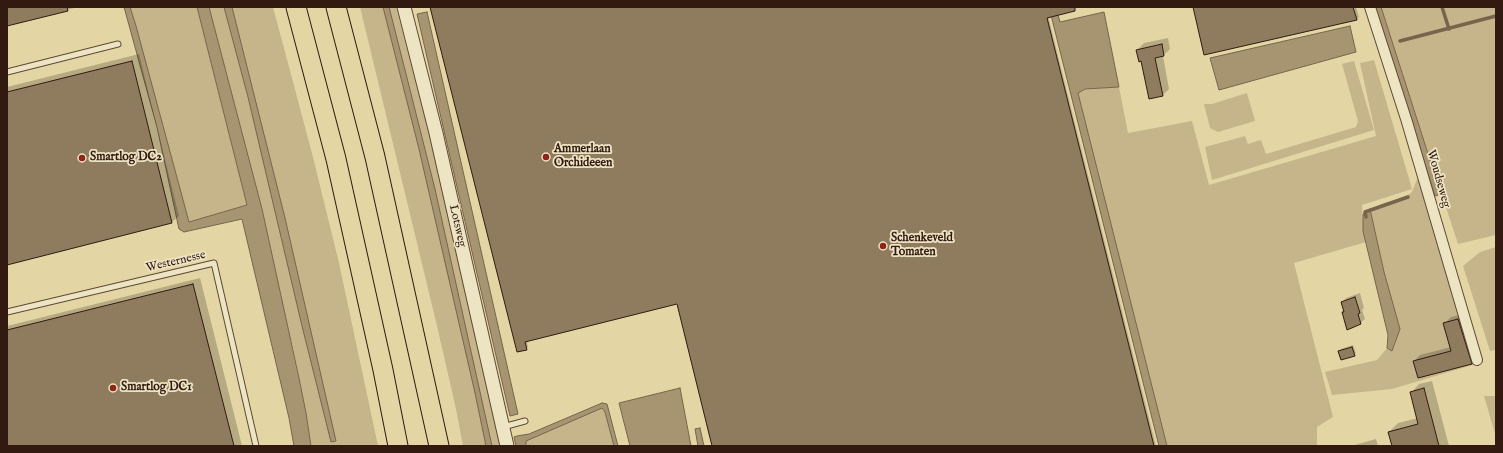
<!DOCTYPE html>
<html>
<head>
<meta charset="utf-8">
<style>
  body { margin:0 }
  #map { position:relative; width:1503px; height:453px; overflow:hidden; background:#e4d5a4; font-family:"IM FELL English",serif }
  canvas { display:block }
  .frame { position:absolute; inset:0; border:8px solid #321a10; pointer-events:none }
</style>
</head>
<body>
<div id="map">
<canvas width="1503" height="453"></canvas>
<div class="frame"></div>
</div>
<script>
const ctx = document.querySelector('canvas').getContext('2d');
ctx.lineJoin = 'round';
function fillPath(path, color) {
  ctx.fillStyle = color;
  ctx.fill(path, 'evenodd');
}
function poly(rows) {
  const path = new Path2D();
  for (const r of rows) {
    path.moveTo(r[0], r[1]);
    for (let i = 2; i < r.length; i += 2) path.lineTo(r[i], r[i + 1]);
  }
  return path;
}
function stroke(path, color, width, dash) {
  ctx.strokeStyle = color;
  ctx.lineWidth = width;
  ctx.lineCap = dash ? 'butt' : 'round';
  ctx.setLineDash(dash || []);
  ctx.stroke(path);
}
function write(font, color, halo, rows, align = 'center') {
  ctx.font = font + ' "IM FELL English",serif';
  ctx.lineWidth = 3.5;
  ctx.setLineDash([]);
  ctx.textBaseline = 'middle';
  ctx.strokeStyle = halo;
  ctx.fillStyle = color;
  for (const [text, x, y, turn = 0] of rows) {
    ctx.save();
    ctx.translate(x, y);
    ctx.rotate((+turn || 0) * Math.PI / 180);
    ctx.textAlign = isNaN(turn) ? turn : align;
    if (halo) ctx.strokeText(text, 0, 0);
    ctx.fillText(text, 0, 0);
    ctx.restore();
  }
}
const green = poly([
  [130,7,197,7,247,205,189,222],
  [201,7,273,7,313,157,339,263,378,446,311,446,306,413,293,347],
  [360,7,396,7,434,152,501,446,463,446,456,409,437,326],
  [1381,7,1496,7,1496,235,1458,244],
  [1374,60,1412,189,1362,205,1363,231,1366,242,1294,263,1333,417,1317,427,1317,446,1167,446,1078,92,1085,89,1119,87,1128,133,1192,121,1209,185,1376,136,1360,63],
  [1354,61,1374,130,1212,180,1205,147,1245,136,1248,144,1261,140,1266,154,1356,127,1358,121,1342,64],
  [1247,93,1255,121,1218,132,1210,128,1204,104,1212,104],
  [1419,174,1479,363,1392,389,1332,395,1325,372,1377,360,1387,348,1392,350,1400,329,1384,272,1370,209,1384,203,1405,197,1412,192],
  [1496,247,1496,350,1490,351,1463,266,1480,252],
  [1484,396,1495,396,1496,398,1496,437],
  [600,408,602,408,605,412,614,446,526,446,525,441]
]);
const water = poly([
  [124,7,130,7,136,26,189,222,247,205,197,7,209,7,262,209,299,378,306,413,311,446,294,446,289,418,242,219,184,232,179,229,157,127,124,7],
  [224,7,232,7,285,218,336,441,331,442,302,326,248,97,224,7],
  [383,7,389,7,405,70,435,189,492,446,486,446,475,393,419,149,383,7],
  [1049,7,1056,7,1060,22,1104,12,1119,87,1085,89,1078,93,1167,446,1159,446,1049,7],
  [1374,7,1381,7,1441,194,1435,196,1374,7],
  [427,12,518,414,510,416,417,14,427,12],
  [1350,26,1356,52,1219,90,1210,58,1350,26],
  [1370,209,1384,272,1400,329,1392,351,1387,348,1388,335,1363,231,1363,214,1370,209],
  [680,388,691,446,630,446,619,403,680,388],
  [602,403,607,404,618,446,614,446,605,412,602,408,526,441,526,446,516,446,514,437,517,436,529,434,602,403],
  [700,428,704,446,698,446,695,429,700,428]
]);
const shadow = poly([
  [7,7,78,7,7,25],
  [431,7,1075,7,1073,10,1048,16,1156,446,714,446,677,303,527,341,528,347,526,349],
  [1194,7,1356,7,1359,17,1357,19,1205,53],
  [1168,38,1170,49,1163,56,1169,89,1163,95,1142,60,1137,50,1144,43],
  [139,54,179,216,172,222,7,264,7,87],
  [200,278,242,446,7,446,7,326],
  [1360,293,1364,308,1362,310,1365,319,1360,323,1343,313,1345,311,1342,302,1346,298],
  [1464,314,1477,357,1471,363,1414,361,1420,355,1451,347,1445,323,1451,317],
  [1353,345,1356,353,1354,355,1339,351,1341,349],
  [1432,381,1449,446,1393,446,1389,432,1398,423,1418,418,1411,393,1419,384],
  [1376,439,1378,446,1351,446]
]);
const stream = poly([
  [1442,7,1449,29],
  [1400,41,1496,16],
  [1366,217,1365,212,1408,197]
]);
const building = poly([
  [7,7,67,7,68,11,7,26,7,7],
  [430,7,1075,7,1075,11,1047,18,1154,446,712,446,677,304,525,342,527,350,517,352,430,7],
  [1193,7,1353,7,1357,20,1204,55,1193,7],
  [1162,44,1164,56,1155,58,1163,96,1149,99,1141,61,1139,62,1136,50,1162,44],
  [132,61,172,223,7,265,7,92,132,61],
  [193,284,234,446,7,446,7,330,193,284],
  [1355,297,1360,313,1358,314,1361,324,1347,330,1342,312,1344,312,1341,302,1355,297],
  [1458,319,1472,364,1418,378,1413,361,1451,351,1443,323,1458,319],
  [1352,347,1355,356,1341,360,1338,351,1352,347],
  [1424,388,1439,446,1392,446,1388,432,1418,424,1410,392,1424,388]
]);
const service = poly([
  [7,72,118,44],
  [7,312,214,263,256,446],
  [503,427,525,421]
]);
const minor = poly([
  [1370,7,1407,122,1477,360]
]);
const tertiary = poly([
  [404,7,436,133,507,446]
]);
const motorway = poly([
  [296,7,336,159,383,370,398,446],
  [336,7,375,157,439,446]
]);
const markers = [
  [546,157,4,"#8f2418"],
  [82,158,4,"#8f2418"],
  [883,246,4,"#8f2418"],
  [113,388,4,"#8f2418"]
];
const poiNames = [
  ["Ammerlaan",554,150],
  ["Orchideeen",554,164],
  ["Smartlog DC2",90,158],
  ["Schenkeveld",891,239],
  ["Tomaten",891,253],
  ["Smartlog DC1",121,388]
];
const streetNames = [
  ["Woudseweg",1438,179,74],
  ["Lotsweg",457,226,77],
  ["Westernesse",176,262,-13]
];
fillPath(green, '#c6b58b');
fillPath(water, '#a79572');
stroke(water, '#78644b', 1);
fillPath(shadow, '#0003');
stroke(stream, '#78644b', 3.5);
fillPath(building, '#8f7b5d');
stroke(building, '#321a10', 1);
stroke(service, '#5e4935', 7);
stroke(minor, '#5e4935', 12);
stroke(tertiary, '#5e4935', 15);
stroke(motorway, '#321a10', 21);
stroke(service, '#ede4c4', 5);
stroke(minor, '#ede4c4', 10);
stroke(tertiary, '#ede4c4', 13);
stroke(motorway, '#e4d5a4', 19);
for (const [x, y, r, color] of markers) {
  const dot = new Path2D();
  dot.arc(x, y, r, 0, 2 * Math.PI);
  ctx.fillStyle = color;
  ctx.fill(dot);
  stroke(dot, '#ede4c4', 1.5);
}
write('bold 12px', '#321a10', '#ede4c4', poiNames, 'left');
write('12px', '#321a10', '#ede4c4', streetNames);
</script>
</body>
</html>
